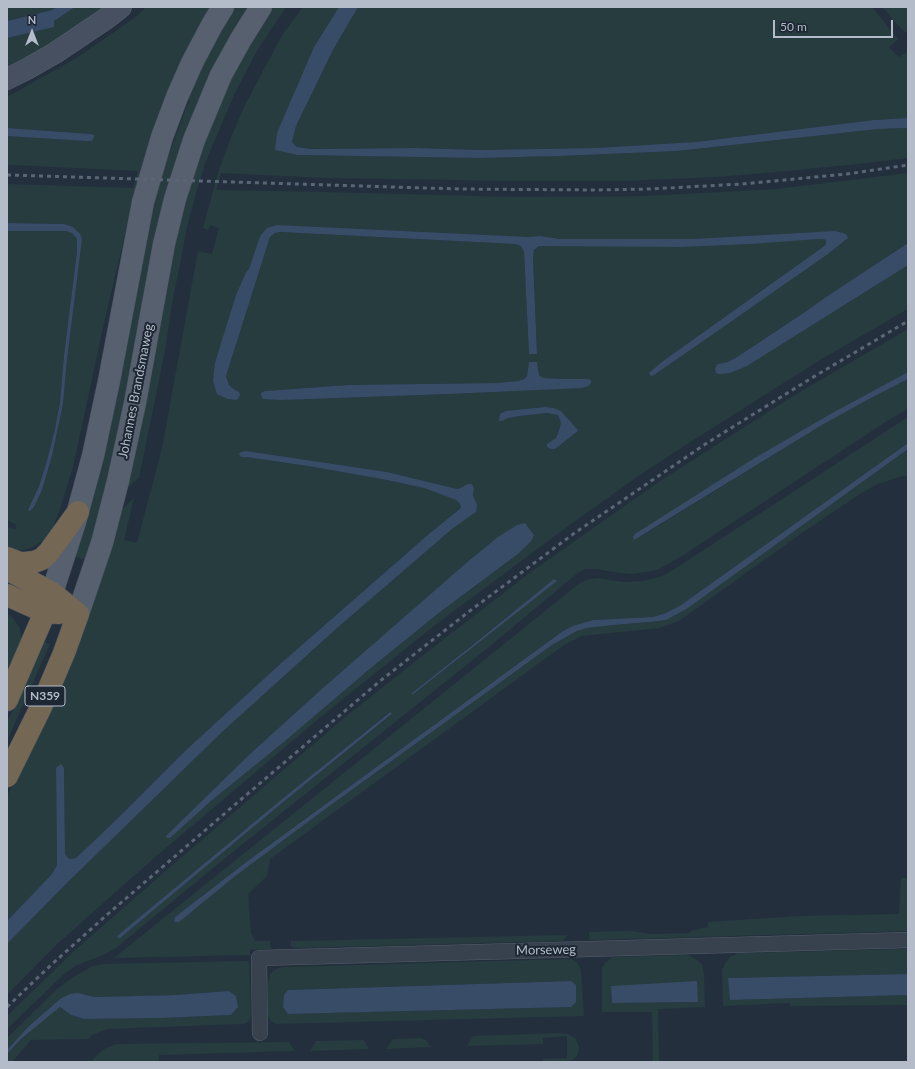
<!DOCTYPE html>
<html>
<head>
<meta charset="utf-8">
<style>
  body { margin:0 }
  #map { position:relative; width:915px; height:1069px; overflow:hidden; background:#242f3e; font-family:Lato,sans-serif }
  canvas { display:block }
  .frame { position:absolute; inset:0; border:8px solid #b4bcc9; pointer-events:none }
  .north { position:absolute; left:12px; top:12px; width:40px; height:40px; -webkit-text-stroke:3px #1d2633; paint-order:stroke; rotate:0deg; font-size:11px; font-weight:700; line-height:16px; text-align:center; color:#b4bcc9 }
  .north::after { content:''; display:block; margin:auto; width:14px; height:18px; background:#b4bcc9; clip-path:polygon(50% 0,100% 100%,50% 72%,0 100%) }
  .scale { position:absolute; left:773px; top:20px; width:120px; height:18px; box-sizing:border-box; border:2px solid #b4bcc9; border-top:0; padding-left:5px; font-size:12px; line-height:14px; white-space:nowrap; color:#b4bcc9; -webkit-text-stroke:3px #1d2633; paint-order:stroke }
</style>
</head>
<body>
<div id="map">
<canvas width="915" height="1069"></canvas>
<div class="frame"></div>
<div class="north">N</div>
<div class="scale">50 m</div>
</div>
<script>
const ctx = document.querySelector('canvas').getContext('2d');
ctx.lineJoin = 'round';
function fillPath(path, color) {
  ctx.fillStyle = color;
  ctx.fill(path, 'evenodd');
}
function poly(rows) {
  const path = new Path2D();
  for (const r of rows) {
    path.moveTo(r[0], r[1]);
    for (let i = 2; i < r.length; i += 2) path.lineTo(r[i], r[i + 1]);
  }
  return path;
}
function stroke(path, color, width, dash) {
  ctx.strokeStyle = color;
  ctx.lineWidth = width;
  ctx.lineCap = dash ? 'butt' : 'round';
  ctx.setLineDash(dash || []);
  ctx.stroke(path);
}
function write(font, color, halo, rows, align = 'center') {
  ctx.font = font + ' Lato,sans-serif';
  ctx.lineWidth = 4;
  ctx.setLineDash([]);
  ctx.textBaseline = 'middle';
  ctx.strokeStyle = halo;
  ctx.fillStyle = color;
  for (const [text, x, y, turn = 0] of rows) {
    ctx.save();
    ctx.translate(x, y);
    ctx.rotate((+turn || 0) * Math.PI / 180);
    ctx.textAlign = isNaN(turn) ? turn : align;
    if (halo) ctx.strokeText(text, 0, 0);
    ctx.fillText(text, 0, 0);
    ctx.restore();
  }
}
const green = poly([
  [7,7,57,7,52,10,7,21],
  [75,7,106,7,75,30,7,69,7,38,53,27,54,21],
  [146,7,211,7,135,193,104,323,73,467,60,509,51,532,44,540,33,547,24,550,12,550,7,549,7,527,15,529,17,525,7,520,7,231,66,231,72,233,77,239,77,252,64,355,60,401,55,429,46,464,39,486,28,510,34,507,42,490,52,456,63,404,67,360,82,239,64,224,7,223,7,184,133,188,138,171,34,166,7,165,7,136,86,141,92,141,94,135,91,134,7,128,7,97,78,57,137,16],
  [234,7,250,7,220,59,88,561,74,556,156,189,187,106,190,101,188,100,206,59],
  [273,7,286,7,258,49,235,93,206,161,197,190,187,227,180,264,172,303,165,351,139,478,125,490,176,239,189,190,211,120,228,82,267,15],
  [303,7,339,7,314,47,275,150,297,155,480,158,560,156,677,151,878,129,908,128,908,158,867,163,788,171,716,177,624,181,515,181,324,178,221,173,216,190,323,192,517,197,645,196,776,189,908,173,908,243,829,295,799,316,737,357,728,362,718,364,747,366,908,265,908,309,820,360,692,441,637,477,571,524,435,625,322,716,153,859,56,945,7,995,7,944,65,885,221,733,336,629,452,529,476,512,475,500,473,495,474,488,468,484,458,489,453,488,387,472,246,451,241,457,246,457,308,466,387,480,424,488,456,500,460,504,461,508,430,533,279,665,185,751,115,821,76,858,70,859,67,857,65,854,64,768,56,768,57,865,52,874,7,921,7,796,56,695,120,511,134,498,124,540,137,543,162,448,198,251,212,254,219,228,210,225,208,230,203,228,218,173,232,135,244,107,265,67,283,34],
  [277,225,529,237,540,236,560,239,692,239,819,232,848,237,828,254,654,375,649,373,663,361,823,247,826,244,826,240,823,239,819,239,593,246,539,246,534,250,533,258,537,353,529,354,524,252,521,246,515,244,280,232,275,233,270,237,226,376,229,385,235,390,213,381,227,326,236,295,246,272,249,269,259,239],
  [529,362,537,362,539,375,543,378,565,379,587,379,533,390,449,394,282,400,261,393,265,391,348,385,497,383,518,381,524,379,527,376],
  [506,411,561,411,578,431,555,449,552,449,558,433,561,423,558,415,547,413,520,416,508,418,502,421],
  [518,554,440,612,372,667,285,741,211,801,170,838,167,838,167,836,251,753,324,687,465,564],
  [358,7,872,7,898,39,889,47,899,57,908,51,908,118,874,120,696,142,595,148,479,150,416,148,311,149,297,147,292,142,296,126,333,50],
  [882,7,908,7,908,29,905,33],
  [908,329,908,372,834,412,637,539,822,425,869,399,908,379,908,409,890,419,682,556,657,570,633,574,619,573,596,569,586,569,579,572,489,647,223,860,116,948,103,955,75,966,62,976,7,1029,7,1016,74,951,162,874,344,718,422,656,528,574,660,481,793,396],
  [554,579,556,581,412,695,412,693],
  [389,712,392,715,281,804,120,938,118,938,117,936,282,799],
  [908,417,908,443,681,605,666,613,653,617,593,620,563,631,249,860,175,917,174,920,179,921,234,877,324,810,552,645,577,631,587,628,613,625,649,622,688,608,908,449,908,476,902,476,878,484,860,494,799,535,679,621,660,628,582,636,564,645,270,859,267,876,248,894,251,933,255,941,270,941,271,949,250,950,250,955,114,958,581,582,590,579,598,578,623,582,644,581,662,576,673,570],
  [7,613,13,618,20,628,22,641,7,678],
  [42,641,50,644,7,741,7,722,30,674],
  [901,878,908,878,908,931,590,940,589,938,589,932,632,931,651,934,690,933,691,931,708,927,708,922,799,916,899,914],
  [568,935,563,941,294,948,291,946,291,941],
  [908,949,908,974,729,978,730,1000,908,995,908,1005,790,1006,790,1003,723,1006,722,970,725,963,730,957,738,953],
  [688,955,696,959,702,964,704,974,705,1007,658,1009,659,1062,653,1062,652,1012,602,1012,602,967,606,962,612,957],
  [611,986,698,1002,612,1003],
  [568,959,574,960,578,964,581,970,584,1016,276,1024,271,1021,268,1016,268,983,270,975,273,971,279,968,284,967],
  [571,981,576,1002,570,1007,288,1014,283,1007,289,990],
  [249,961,251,1015,250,1019,247,1023,243,1024,108,1029,94,1034,88,1039,31,1040,12,1062,7,1062,7,1054,21,1039,60,1007,71,1015,84,1019,161,1018,231,1015,238,1007,236,996,229,991,176,995,94,997,78,993,60,999,28,1027,7,1050,7,1038,56,990,73,977,93,966,102,964],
  [561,1033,568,1034,575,1038,579,1047,578,1053,576,1057,572,1060,566,1062,543,1062,543,1059,567,1058,567,1036,543,1038,543,1044,467,1046,473,1036],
  [420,1038,426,1040,431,1047,386,1049,393,1039],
  [364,1040,369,1049,310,1051,316,1041],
  [289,1042,295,1051,159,1055,159,1062,91,1062,96,1056,104,1049,116,1044]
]);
const water = poly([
  [57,7,75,7,54,21,54,27,7,38,7,21,52,10],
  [339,7,358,7,333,50,296,126,292,142,297,147,311,149,416,148,479,150,595,148,696,142,874,120,908,118,908,128,878,129,677,151,560,156,480,158,297,155,275,150,277,133,314,47],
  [7,128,91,134,94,135,94,137,92,141,86,141,7,136],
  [7,223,64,224,73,227,80,234,82,239,67,360,63,404,52,456,42,490,34,507,31,510,29,511,28,510,39,486,46,464,55,429,60,402,64,355,77,252,77,239,72,233,66,231,7,231],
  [277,225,529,237,540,236,560,239,692,239,835,231,846,234,848,238,828,254,709,337,654,375,651,376,649,373,651,371,663,361,823,247,826,244,826,240,823,239,819,239,749,244,681,247,539,246,534,250,533,258,537,354,529,354,524,252,521,246,515,244,280,232,275,233,270,237,226,376,229,385,235,390,239,392,240,395,237,400,228,399,217,394,213,381,215,363,236,295,246,272,249,269,259,239,262,234,267,228],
  [908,243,908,265,905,267,747,366,730,373,719,374,716,373,715,368,718,364,728,362,737,357,799,316,829,295],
  [529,362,537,362,539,375,543,378,565,379,587,379,591,380,591,383,588,386,582,388,449,394,282,400,263,399,261,395,261,393,265,391,348,385,497,383,518,381,524,379,527,376],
  [908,372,908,379,869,399,822,425,634,540,633,537,635,534,753,459,834,412],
  [546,407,553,408,561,411,577,429,578,431,555,449,552,449,547,447,547,444,556,438,558,433,561,423,558,415,547,413,520,416,508,418,502,421,499,421,500,414,506,411],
  [908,443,908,449,688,608,666,620,649,622,613,625,587,628,577,631,552,645,324,810,234,877,179,922,174,922,175,917,249,860,563,631,573,626,593,620,653,617,666,613,681,605],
  [246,451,387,472,453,488,458,489,468,484,472,484,474,488,473,495,477,505,476,512,452,529,336,629,221,733,65,885,7,944,7,921,52,874,57,865,56,768,61,764,64,768,65,854,67,857,70,859,76,858,115,821,185,751,279,665,430,533,461,508,460,504,456,500,424,488,387,480,308,466,246,457,241,457,239,454,241,452],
  [525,523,534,535,532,540,518,554,440,612,372,667,285,741,211,801,170,838,167,838,166,836,251,753,324,687,465,564,498,537,517,525],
  [554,579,557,581,412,695,412,693,480,639],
  [390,712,392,714,281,804,120,938,118,938,117,936,282,799],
  [908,974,908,995,730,1000,728,978],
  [571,981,576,985,576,1002,571,1007,288,1014,283,1007,284,995,288,990],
  [697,981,698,1002,612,1003,611,986],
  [229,991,236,996,238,1007,231,1015,161,1018,84,1019,71,1015,60,1007,21,1039,7,1054,7,1050,28,1027,60,999,70,994,78,993,94,997,176,995]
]);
const street = poly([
  [260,1033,259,958,590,949,908,940]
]);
const secondary = poly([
  [7,79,27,69,55,53,107,18,121,7]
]);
const primary = poly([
  [45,611,52,593,75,522,93,456,109,381,143,202,162,137,177,97,192,63,212,25,223,7],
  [78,614,102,543,118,481,135,403,164,244,175,199,194,140,221,75,241,39,261,7]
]);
const highway = poly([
  [7,558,20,563,25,563,34,562,42,559,49,552,78,512],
  [7,569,52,593,78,614],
  [7,595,45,612,59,613],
  [7,700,45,612],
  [7,776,41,707,64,653,78,614]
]);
const rail = poly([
  [7,175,459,189,596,190,650,189,742,184,847,174,908,165],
  [7,1007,51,965,109,913,238,802,380,681,471,610,576,532,707,443,810,379,908,321]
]);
const shields = [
  [45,696,40]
];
const shieldNames = [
  ["N359",45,696]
];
const streetNames = [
  ["Johannes Brandsmaweg",136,391,-79],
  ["Morseweg",546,950,-1]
];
fillPath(green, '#263c3f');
fillPath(water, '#394c67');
stroke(street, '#565f6c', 16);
stroke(secondary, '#565f6c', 22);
stroke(primary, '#414a57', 23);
stroke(highway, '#434c59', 23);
stroke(street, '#38414e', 15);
stroke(secondary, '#465061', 21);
stroke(primary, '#56606e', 22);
stroke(highway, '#746855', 22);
stroke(rail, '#5a6575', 3, [4, 4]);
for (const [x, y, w] of shields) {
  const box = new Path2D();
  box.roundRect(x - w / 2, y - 10, w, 20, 3);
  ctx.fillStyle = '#1d2633';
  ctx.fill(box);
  stroke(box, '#b4bcc9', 1);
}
write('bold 12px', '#b4bcc9', null, shieldNames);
write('13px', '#b4bcc9', '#1d2633', streetNames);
</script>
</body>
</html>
